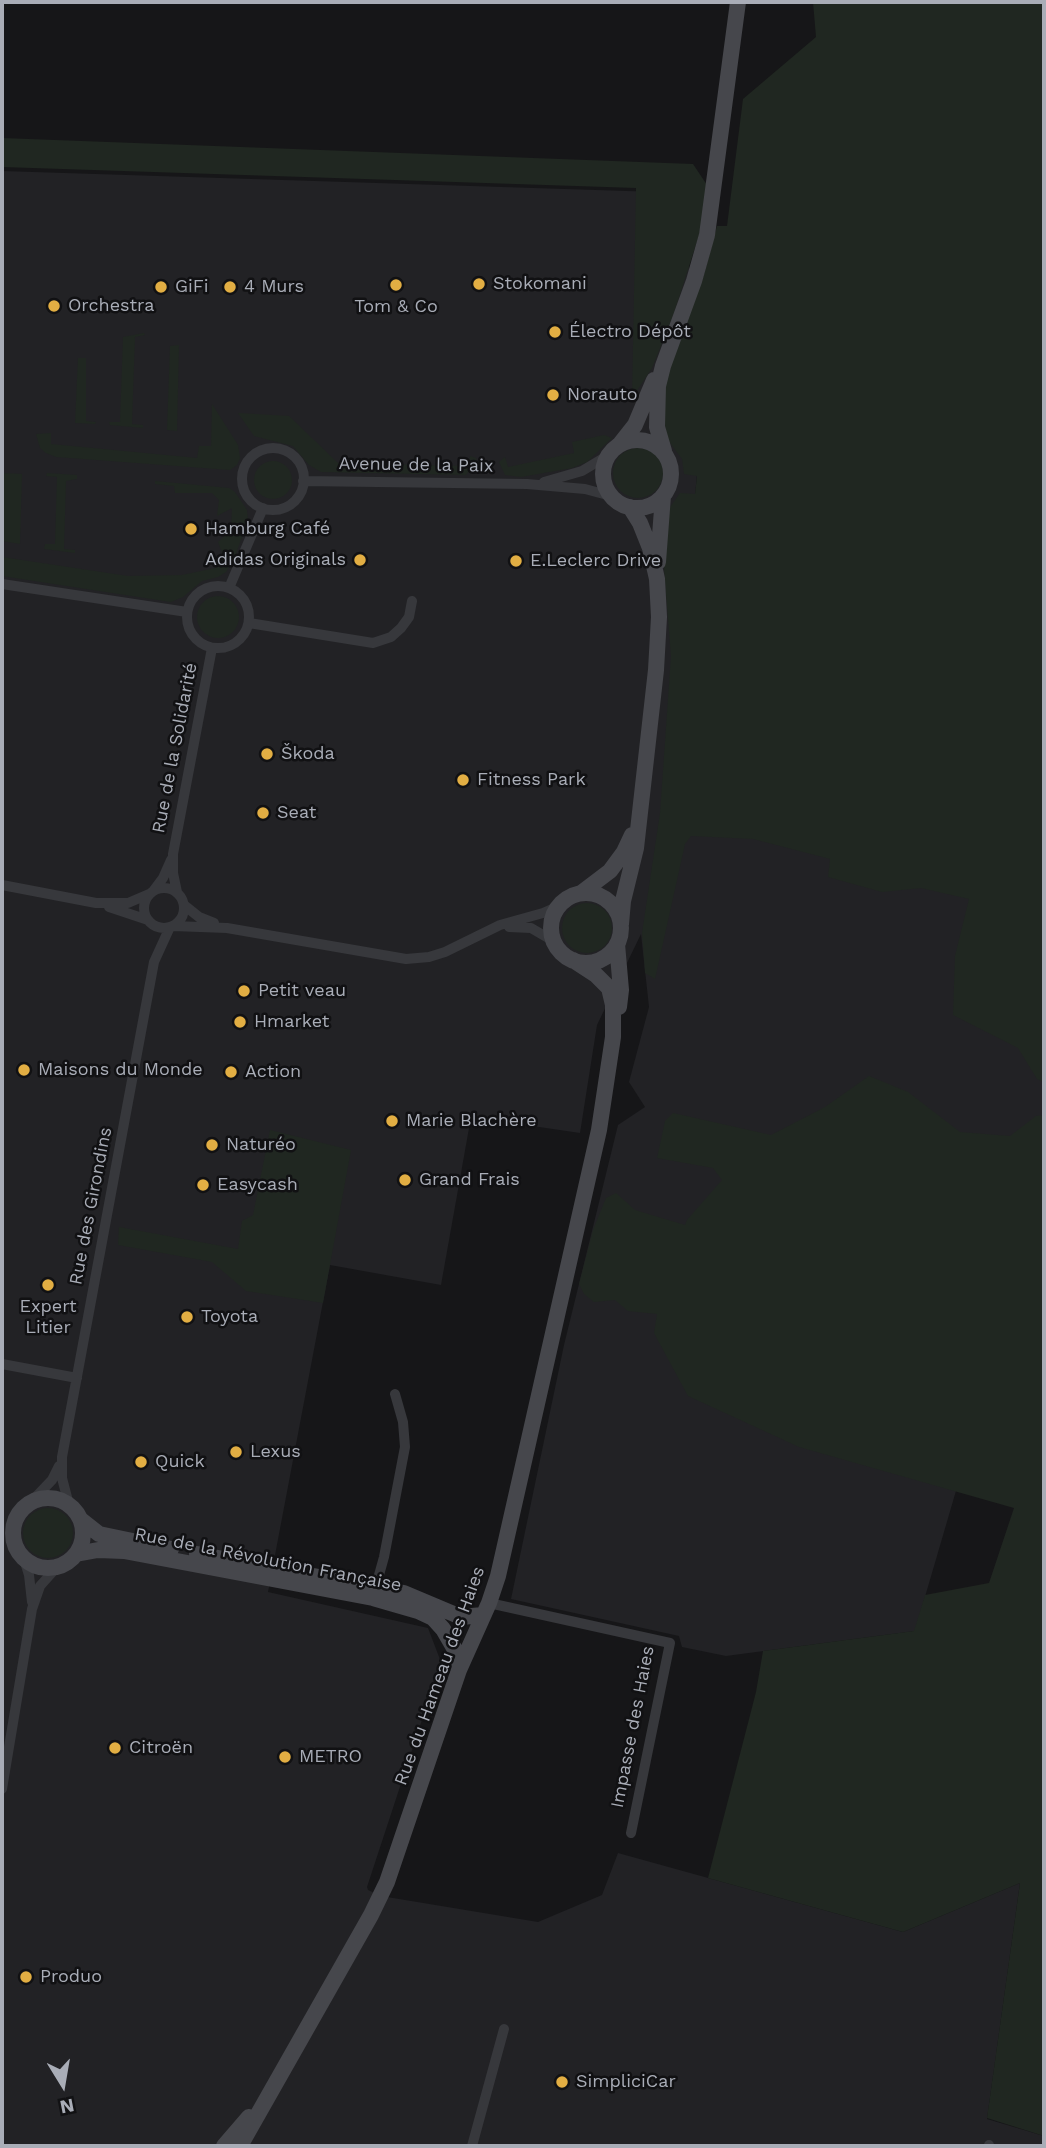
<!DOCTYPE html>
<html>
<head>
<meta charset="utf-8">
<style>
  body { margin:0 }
  #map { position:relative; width:1046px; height:2148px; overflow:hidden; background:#161618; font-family:"Work Sans",sans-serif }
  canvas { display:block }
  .frame { position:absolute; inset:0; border:4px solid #a9adb7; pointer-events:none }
  .north { position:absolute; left:28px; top:2050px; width:70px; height:70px; -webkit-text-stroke:5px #111113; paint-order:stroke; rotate:169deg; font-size:19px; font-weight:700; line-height:28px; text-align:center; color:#a9adb7 }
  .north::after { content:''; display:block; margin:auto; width:24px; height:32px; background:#a9adb7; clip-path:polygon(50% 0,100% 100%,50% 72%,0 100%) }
</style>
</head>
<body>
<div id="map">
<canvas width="1046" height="2148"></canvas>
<div class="frame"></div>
<div class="north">N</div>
</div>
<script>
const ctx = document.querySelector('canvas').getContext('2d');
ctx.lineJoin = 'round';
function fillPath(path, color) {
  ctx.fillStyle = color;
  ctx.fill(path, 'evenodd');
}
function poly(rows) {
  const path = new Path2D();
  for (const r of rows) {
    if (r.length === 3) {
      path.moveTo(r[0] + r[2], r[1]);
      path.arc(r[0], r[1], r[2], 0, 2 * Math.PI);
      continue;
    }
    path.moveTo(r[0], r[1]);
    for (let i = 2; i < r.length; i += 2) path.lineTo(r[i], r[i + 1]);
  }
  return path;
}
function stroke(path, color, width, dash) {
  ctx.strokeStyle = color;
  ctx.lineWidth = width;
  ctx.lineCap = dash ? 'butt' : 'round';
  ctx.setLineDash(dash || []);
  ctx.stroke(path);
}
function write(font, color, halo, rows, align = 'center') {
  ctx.font = font + ' "Work Sans",sans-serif';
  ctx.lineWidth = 5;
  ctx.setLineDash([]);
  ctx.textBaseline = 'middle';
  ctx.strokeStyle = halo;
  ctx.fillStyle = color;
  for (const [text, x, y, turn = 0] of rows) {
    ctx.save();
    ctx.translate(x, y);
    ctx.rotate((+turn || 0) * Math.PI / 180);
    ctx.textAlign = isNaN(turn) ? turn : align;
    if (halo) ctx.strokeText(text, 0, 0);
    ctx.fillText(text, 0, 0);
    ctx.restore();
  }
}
const built = poly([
  [2,171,690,193,688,255,701,433,688,569,1044,856,1044,1190,915,1631,726,1656,682,1647,679,1636,511,1599,564,1345,618,1125,645,1107,629,1082,649,1007,641,934,597,1025,580,1133,471,1117,441,1285,330,1265,268,1592,428,1628,441,1662,367,1887,368,1890,381,1896,538,1922,602,1895,618,1853,903,1932,1020,1883,987,2119,1044,2136,1044,2146,2,2146]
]);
const green = poly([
  [813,2,1044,2,1044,1082,1037,1079,1018,1048,953,1015,955,956,969,899,921,888,882,892,828,877,830,859,753,839,691,836,685,844,655,979,645,973,642,933,660,813,671,656,664,569,666,513,680,493,695,494,697,476,684,474,682,459,665,436,661,420,665,379,704,274,717,226,727,226,743,99,816,37],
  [2,138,693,164,707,185,702,226,674,313,652,368,632,398,636,188,2,167],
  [144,333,145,335,135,337,132,424,143,425,143,428,110,425,109,422,120,422,123,337],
  [179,345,177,431,167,430,170,346],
  [78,358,86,358,86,421,96,422,95,424,75,423],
  [212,404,238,445,240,458,237,465,230,470,56,457,46,453,40,448,36,434,51,433,51,444,197,458,199,446,211,446],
  [238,413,289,416,338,463,469,466,470,456,476,458,477,461,466,475,321,472,309,465,293,446,254,436],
  [604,435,612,438,587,462,572,468,521,477,505,475,499,462,505,457,508,467,574,453,572,442],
  [638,473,25],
  [273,480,19],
  [4,473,22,474,20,544,2,541],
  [47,473,77,475,77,479,66,481,64,549,75,550,75,553,44,549,45,544,55,544,57,477,46,476],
  [155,481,229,488,235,492,247,510,248,520,234,559,226,572,218,577,202,581,183,597,171,602,2,576,2,557,128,576,182,575,215,568,223,555,218,542,231,530,232,508,217,516,219,500,212,493,175,493,174,486,155,484],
  [218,617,21],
  [587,928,25],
  [869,1076,908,1092,960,1132,1010,1136,1036,1116,1044,1115,1044,2136,987,2118,1020,1883,903,1932,708,1878,756,1692,763,1651,914,1631,925,1595,989,1583,1014,1508,799,1447,688,1396,654,1333,657,1314,628,1311,615,1300,594,1302,584,1294,579,1284,593,1230,606,1198,616,1193,635,1210,685,1225,687,1220,722,1180,713,1168,657,1158,665,1121,673,1113,771,1135,825,1107],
  [270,1130,351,1150,323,1303,246,1291,212,1262,118,1245,119,1227,238,1249,242,1221,253,1215],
  [48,1533,25]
]);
const street = poly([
  [273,479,31],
  [303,481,527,484,585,489,611,496],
  [544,482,582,471,607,456],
  [2,584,187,612],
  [218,617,31],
  [229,588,263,508],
  [249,623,373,643,391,637,401,628,409,617,412,601],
  [2,885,96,903,128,903,149,894],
  [164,908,20],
  [154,890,163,878,171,860],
  [177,892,173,873,173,854,212,648],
  [184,905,199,917,214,923],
  [109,907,148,920],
  [173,926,227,928,406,959,429,957,445,952,500,925,543,913,559,906],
  [509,927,531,928,555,942],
  [2,1364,77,1378],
  [31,1502,52,1480,59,1466],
  [69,1505,62,1478,62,1457,154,962,170,927],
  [24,1559,29,1575,32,1602],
  [374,1593,384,1557,405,1447,403,1422,395,1394],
  [489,1603,670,1643,631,1833],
  [2,1789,32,1609,40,1586,57,1567],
  [472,2146,504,2029],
  [989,2146,989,2145]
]);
const secondary = poly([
  [637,474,34],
  [620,444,635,425,654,380],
  [664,451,657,427,658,386,663,366,694,281,707,235,738,2],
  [658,562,663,496],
  [581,893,610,871,624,852,632,835],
  [586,928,35],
  [621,924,623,901,636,848,656,670,659,617,657,579,650,548,640,523,630,507],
  [617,944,621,990,619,1007],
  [48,1533,35],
  [80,1519,99,1534,171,1549],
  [76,1554,98,1550,124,1551,373,1598,418,1611,433,1618,443,1629,454,1648,459,1670],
  [197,1554,404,1593,461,1617,483,1615],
  [224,2146,249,2117],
  [240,2146,371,1915,387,1882,459,1670,489,1603,498,1576,599,1130,613,1037,613,1005,609,988,596,975,573,960]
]);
const markers = [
  [479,284,7,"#e2ae43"],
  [396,285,7,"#e2ae43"],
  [161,287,7,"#e2ae43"],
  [230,287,7,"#e2ae43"],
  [54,306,7,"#e2ae43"],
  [555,332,7,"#e2ae43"],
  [553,395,7,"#e2ae43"],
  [191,529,7,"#e2ae43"],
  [360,560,7,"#e2ae43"],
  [516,561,7,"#e2ae43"],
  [267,754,7,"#e2ae43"],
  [463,780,7,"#e2ae43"],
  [263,813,7,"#e2ae43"],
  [244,991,7,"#e2ae43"],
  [240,1022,7,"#e2ae43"],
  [24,1070,7,"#e2ae43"],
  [231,1072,7,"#e2ae43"],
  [392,1121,7,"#e2ae43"],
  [212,1145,7,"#e2ae43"],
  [405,1180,7,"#e2ae43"],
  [203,1185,7,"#e2ae43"],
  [48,1285,7,"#e2ae43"],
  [187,1317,7,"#e2ae43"],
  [236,1452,7,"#e2ae43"],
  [141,1462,7,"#e2ae43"],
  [115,1748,7,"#e2ae43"],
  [285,1757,7,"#e2ae43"],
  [26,1977,7,"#e2ae43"],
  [562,2082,7,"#e2ae43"]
];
const poiNames = [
  ["Stokomani",493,284],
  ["GiFi",175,287],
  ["4 Murs",244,287],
  ["Orchestra",68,306],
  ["Tom & Co",396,307,"center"],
  ["Électro Dépôt",569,332],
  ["Norauto",567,395],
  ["Hamburg Café",205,529],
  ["Adidas Originals",346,560,"right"],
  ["E.Leclerc Drive",530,561],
  ["Škoda",281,754],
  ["Fitness Park",477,780],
  ["Seat",277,813],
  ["Petit veau",258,991],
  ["Hmarket",254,1022],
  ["Maisons du Monde",38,1070],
  ["Action",245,1072],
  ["Marie Blachère",406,1121],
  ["Naturéo",226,1145],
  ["Grand Frais",419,1180],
  ["Easycash",217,1185],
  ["Expert",48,1307,"center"],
  ["Litier",48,1328,"center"],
  ["Toyota",201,1317],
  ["Lexus",250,1452],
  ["Quick",155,1462],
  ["Citroën",129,1748],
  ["METRO",299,1757],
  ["Produo",40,1977],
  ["SimpliciCar",576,2082]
];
const streetNames = [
  ["Avenue de la Paix",416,465,1],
  ["Rue de la Solidarité",175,748,-79],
  ["Rue des Girondins",91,1206,-79],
  ["Rue de la Révolution Française",268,1560,11],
  ["Rue du Hameau des Haies",440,1676,-70],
  ["Impasse des Haies",633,1727,-79]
];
fillPath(built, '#222225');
fillPath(green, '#202721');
stroke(street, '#37383c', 10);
stroke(secondary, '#46474c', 16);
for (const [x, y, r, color] of markers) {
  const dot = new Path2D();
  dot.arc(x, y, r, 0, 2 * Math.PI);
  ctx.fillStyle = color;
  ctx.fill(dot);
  stroke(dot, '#111113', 2.5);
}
write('18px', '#a9adb7', '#111113', poiNames, 'left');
write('18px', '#a9adb7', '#111113', streetNames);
</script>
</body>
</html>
